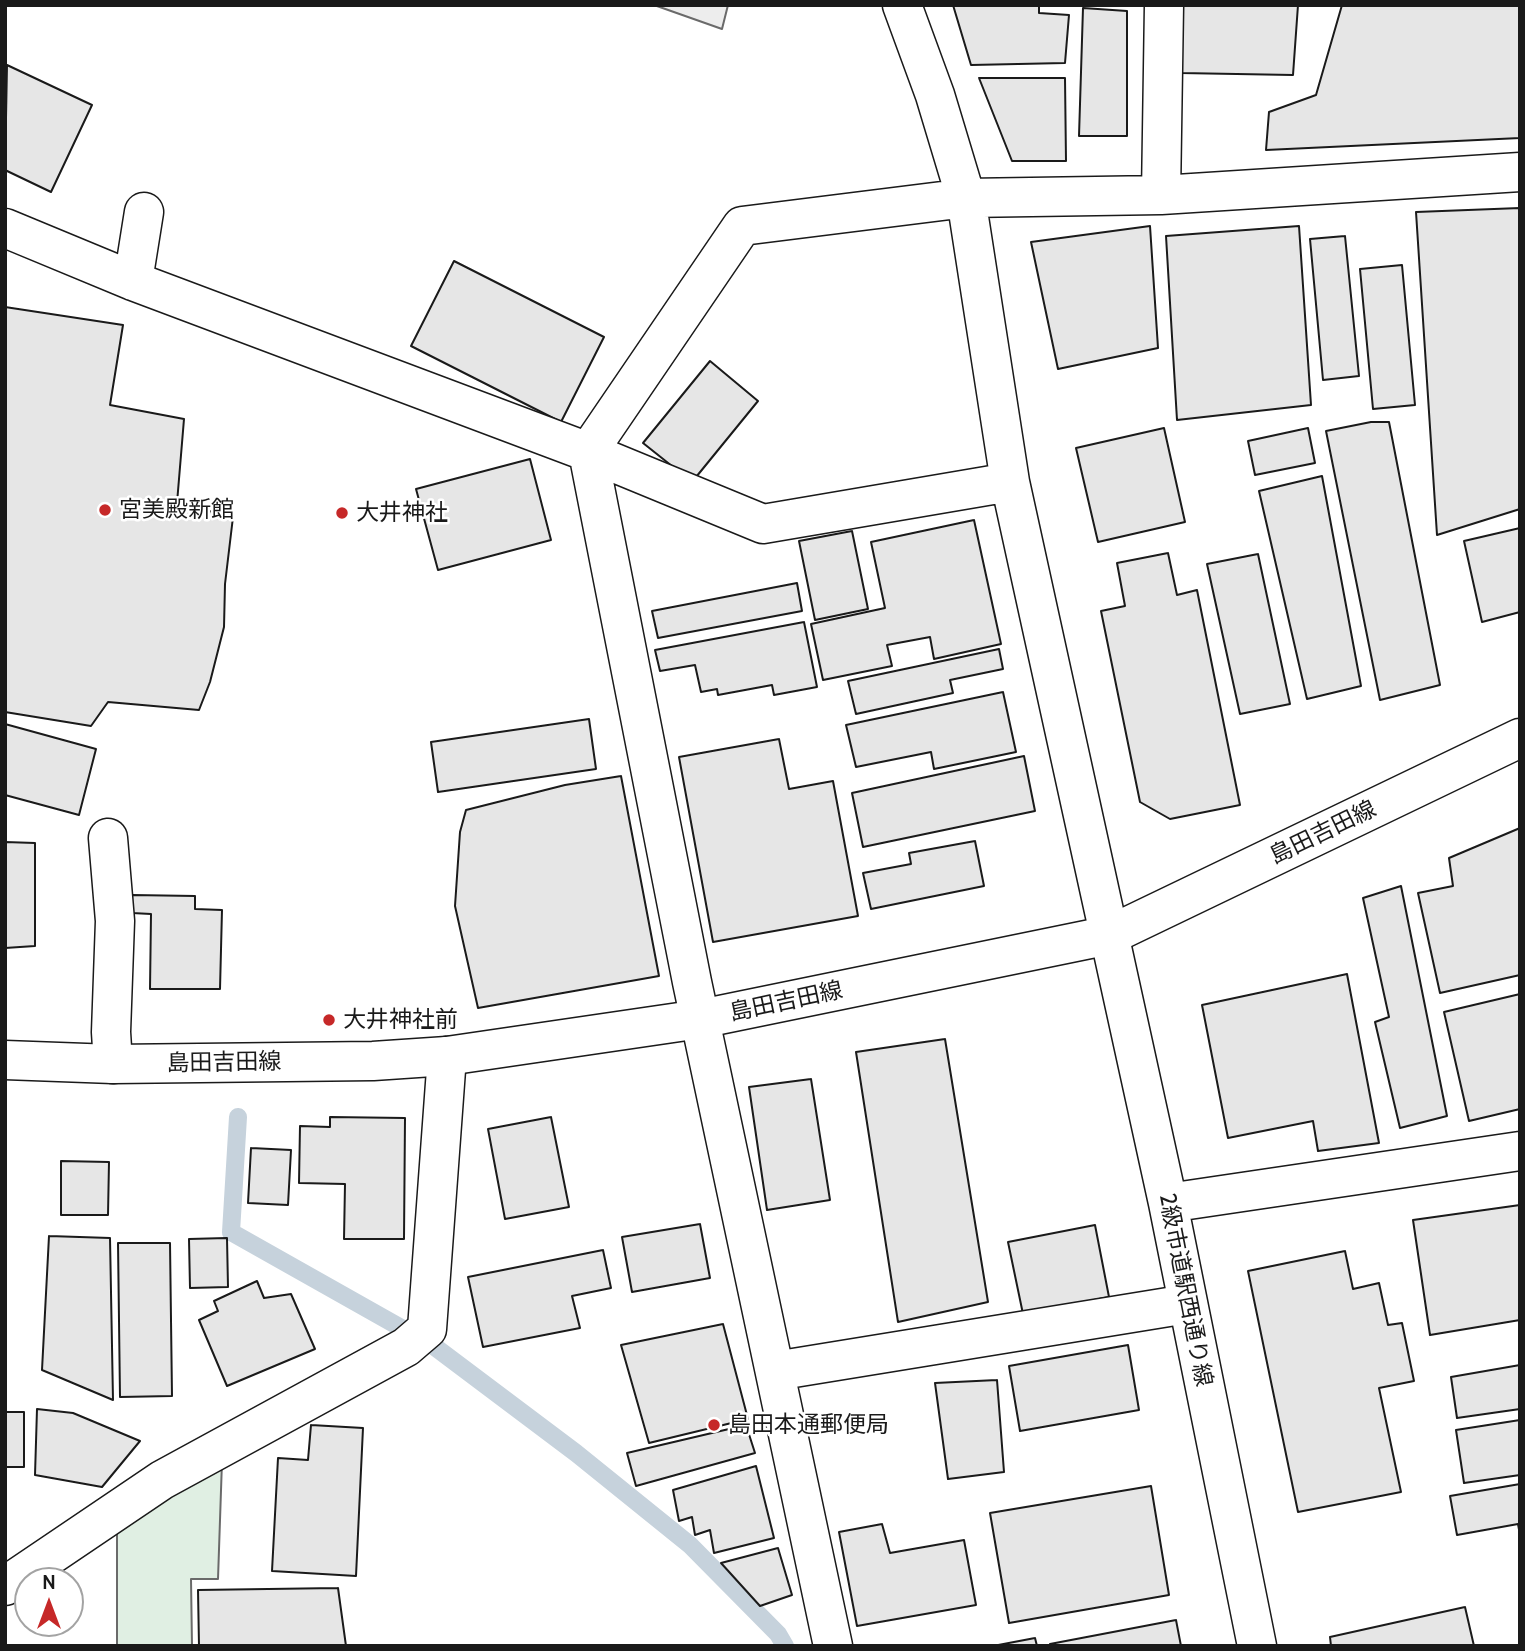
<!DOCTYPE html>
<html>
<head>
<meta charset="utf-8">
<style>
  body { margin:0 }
  #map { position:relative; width:1525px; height:1651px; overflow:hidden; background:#fff; font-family:Cabin,sans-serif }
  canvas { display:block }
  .frame { position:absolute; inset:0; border:7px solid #1a1a1a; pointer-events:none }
  .north { position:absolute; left:14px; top:1567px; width:70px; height:70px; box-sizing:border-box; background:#fff; border:2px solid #a3a3a3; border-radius:50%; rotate:0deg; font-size:19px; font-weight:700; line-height:28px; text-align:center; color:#1a1a1a }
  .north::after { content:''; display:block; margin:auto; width:24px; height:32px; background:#c62828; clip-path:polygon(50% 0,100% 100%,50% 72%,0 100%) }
</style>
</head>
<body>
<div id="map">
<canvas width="1525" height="1651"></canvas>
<div class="frame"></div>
<div class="north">N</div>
</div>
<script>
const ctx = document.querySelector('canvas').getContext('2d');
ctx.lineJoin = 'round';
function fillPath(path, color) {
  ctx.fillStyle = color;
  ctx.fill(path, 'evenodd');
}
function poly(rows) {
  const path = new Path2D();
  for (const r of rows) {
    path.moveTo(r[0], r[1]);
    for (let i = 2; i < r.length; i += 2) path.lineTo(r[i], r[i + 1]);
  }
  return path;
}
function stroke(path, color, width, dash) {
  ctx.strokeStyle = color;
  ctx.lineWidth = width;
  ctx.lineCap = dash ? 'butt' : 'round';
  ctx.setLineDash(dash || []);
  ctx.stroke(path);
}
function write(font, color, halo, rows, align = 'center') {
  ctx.font = font + ' Cabin,"Noto Sans JP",sans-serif';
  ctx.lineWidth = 5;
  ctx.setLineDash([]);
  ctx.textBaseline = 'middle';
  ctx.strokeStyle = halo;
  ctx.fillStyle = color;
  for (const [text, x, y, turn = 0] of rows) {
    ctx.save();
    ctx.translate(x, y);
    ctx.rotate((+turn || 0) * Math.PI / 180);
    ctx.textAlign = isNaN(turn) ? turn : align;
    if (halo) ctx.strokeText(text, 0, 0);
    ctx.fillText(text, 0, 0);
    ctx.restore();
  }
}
const green = poly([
  [222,1461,218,1579,191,1579,192,1646,117,1646,117,1529,222,1461]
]);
const parking = poly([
  [654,5,728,5,722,29,654,5]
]);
const stream = poly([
  [238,1117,231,1232,435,1347,576,1453,690,1545,778,1634,785,1646]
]);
const building = poly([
  [953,5,1039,5,1039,13,1069,15,1065,63,971,65,953,5],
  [1181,5,1298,5,1293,75,1180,73,1181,5],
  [1342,5,1520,5,1520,138,1266,150,1269,112,1316,95,1342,5],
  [1083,8,1127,11,1127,136,1079,136,1083,8],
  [7,65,92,105,51,192,5,170,7,65],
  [979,78,1065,78,1066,161,1012,161,979,78],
  [1520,208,1520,509,1437,535,1416,212,1520,208],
  [1150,226,1158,348,1058,369,1031,242,1150,226],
  [1299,226,1311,405,1177,420,1166,236,1299,226],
  [1345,236,1359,376,1323,380,1310,239,1345,236],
  [454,261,604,337,561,422,411,346,454,261],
  [1402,265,1415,405,1373,409,1360,269,1402,265],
  [5,307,123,325,110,405,184,419,177,503,233,517,225,584,224,627,210,682,199,710,108,702,91,726,5,712,5,307],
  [710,361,758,401,692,482,643,443,710,361],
  [1371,422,1389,422,1440,685,1380,700,1326,431,1371,422],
  [1164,428,1185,522,1098,542,1076,448,1164,428],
  [1308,428,1315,463,1255,475,1248,441,1308,428],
  [530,459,551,540,438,570,416,489,530,459],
  [1322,476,1361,686,1307,699,1259,491,1322,476],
  [974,520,1001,644,934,659,930,637,887,645,892,666,823,680,811,624,885,608,871,542,974,520],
  [1520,528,1520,612,1482,622,1464,541,1520,528],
  [852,531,868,609,815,620,799,541,852,531],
  [1168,553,1177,595,1197,590,1240,805,1170,819,1140,802,1101,611,1125,606,1117,563,1168,553],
  [1258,554,1290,704,1240,714,1207,564,1258,554],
  [797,583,802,611,658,638,652,611,797,583],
  [804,622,817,687,774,695,772,685,718,695,717,689,701,692,695,665,660,671,655,650,804,622],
  [999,649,1003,669,950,680,953,693,856,714,848,681,999,649],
  [1003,692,1016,752,934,769,931,752,856,767,846,725,1003,692],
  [589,719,596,769,438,792,431,742,589,719],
  [5,724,96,749,79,815,5,795,5,724],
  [779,739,789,789,833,781,858,916,713,942,679,757,779,739],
  [1024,756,1035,811,863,847,852,793,1024,756],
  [621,776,659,976,478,1008,455,906,460,832,466,810,565,785,621,776],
  [1520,828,1520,975,1440,993,1418,893,1453,886,1449,858,1520,828],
  [975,841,984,886,871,909,863,873,911,864,909,853,975,841],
  [5,842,35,843,35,946,5,948,5,842],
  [1401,886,1447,1116,1400,1128,1375,1022,1389,1017,1363,898,1401,886],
  [132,895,195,896,195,909,222,910,220,989,150,989,151,914,132,913,132,895],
  [1347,974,1379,1143,1318,1151,1313,1121,1228,1138,1202,1005,1347,974],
  [1520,994,1520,1109,1469,1121,1444,1012,1520,994],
  [945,1039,988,1302,898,1322,856,1052,945,1039],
  [811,1079,830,1200,767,1210,749,1087,811,1079],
  [330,1117,405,1118,404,1239,344,1239,345,1184,299,1183,300,1126,330,1127,330,1117],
  [551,1117,569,1207,505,1219,488,1129,551,1117],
  [251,1148,291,1150,288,1205,248,1203,251,1148],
  [61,1161,109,1162,108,1215,61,1215,61,1161],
  [1520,1205,1520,1320,1430,1335,1413,1220,1520,1205],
  [700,1224,710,1278,632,1292,622,1237,700,1224],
  [1095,1225,1109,1297,1023,1314,1008,1242,1095,1225],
  [49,1236,110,1238,113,1400,42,1370,49,1236],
  [227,1238,228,1287,190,1288,189,1239,227,1238],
  [118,1243,170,1243,172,1396,120,1397,118,1243],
  [603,1250,611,1288,572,1296,580,1328,483,1347,468,1277,603,1250],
  [1345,1251,1353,1289,1379,1283,1388,1325,1402,1323,1414,1381,1379,1388,1401,1492,1298,1512,1248,1271,1345,1251],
  [257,1281,264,1298,291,1294,315,1349,227,1386,199,1320,218,1311,214,1301,257,1281],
  [723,1324,748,1419,649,1443,621,1345,723,1324],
  [1128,1345,1139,1410,1020,1431,1009,1366,1128,1345],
  [1520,1365,1520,1409,1457,1418,1451,1377,1520,1365],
  [997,1380,1004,1472,948,1479,935,1383,997,1380],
  [37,1409,73,1413,140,1441,102,1487,35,1475,37,1409],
  [5,1412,24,1412,24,1467,5,1467,5,1412],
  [1520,1420,1520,1475,1464,1483,1456,1430,1520,1420],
  [311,1425,363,1428,356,1576,272,1571,278,1458,308,1460,311,1425],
  [746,1425,755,1453,636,1486,627,1453,746,1425],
  [756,1466,774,1538,714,1553,710,1530,695,1535,692,1517,679,1521,673,1490,756,1466],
  [1520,1484,1520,1535,1518,1524,1457,1535,1450,1496,1520,1484],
  [1151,1486,1169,1595,1009,1623,990,1513,1151,1486],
  [882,1524,890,1553,964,1540,976,1605,857,1626,839,1532,882,1524],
  [778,1548,792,1595,760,1606,721,1563,778,1548],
  [338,1588,346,1646,199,1646,198,1590,338,1588],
  [1465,1607,1474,1646,1331,1646,1330,1637,1465,1607],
  [1176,1620,1181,1646,1050,1646,1050,1644,1176,1620],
  [1035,1638,1037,1646,993,1646,1035,1638]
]);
const minor = poly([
  [902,5,935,95,966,198,1010,482,1168,1203,1257,1646],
  [1161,195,1164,5],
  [5,228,133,281,588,452,763,524,1010,482],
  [133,281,144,212],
  [108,838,115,921,111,1032,113,1064],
  [1168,1203,1520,1151],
  [775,1371,1187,1304],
  [5,1586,162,1480,406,1347,427,1329,447,1056],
  [833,1646,692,982,588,452,742,226,966,198,1161,195,1520,172]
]);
const major = poly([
  [5,1060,113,1064,373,1061,447,1056,700,1019,1110,935,1520,738]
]);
const markers = [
  [105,510,7,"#c62828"],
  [342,513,7,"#c62828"],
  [329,1020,7,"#c62828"],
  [714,1425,7,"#c62828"]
];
const poiNames = [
  ["宮美殿新館",119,510],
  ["大井神社",356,513],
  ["大井神社前",343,1020],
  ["島田本通郵便局",728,1425]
];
const streetNames = [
  ["島田吉田線",1323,833,-26],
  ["島田吉田線",786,1002,-12],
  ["島田吉田線",224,1063,-1],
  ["2級市道駅西通り線",1185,1290,79]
];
fillPath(green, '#e0efe3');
stroke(green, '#6a6a6a', 2);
fillPath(parking, '#ededed');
stroke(parking, '#6a6a6a', 2);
stroke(stream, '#c6d2dc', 18);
fillPath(building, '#e6e6e6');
stroke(building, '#1a1a1a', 2);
stroke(minor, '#1a1a1a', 41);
stroke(major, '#1a1a1a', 41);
stroke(minor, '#fff', 38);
stroke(major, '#fff', 38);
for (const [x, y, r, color] of markers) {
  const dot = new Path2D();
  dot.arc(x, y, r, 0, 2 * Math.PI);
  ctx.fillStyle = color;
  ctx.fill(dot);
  stroke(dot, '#fff', 2.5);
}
write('23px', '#1a1a1a', '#fff', poiNames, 'left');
write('23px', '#1a1a1a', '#fff', streetNames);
</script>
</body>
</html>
